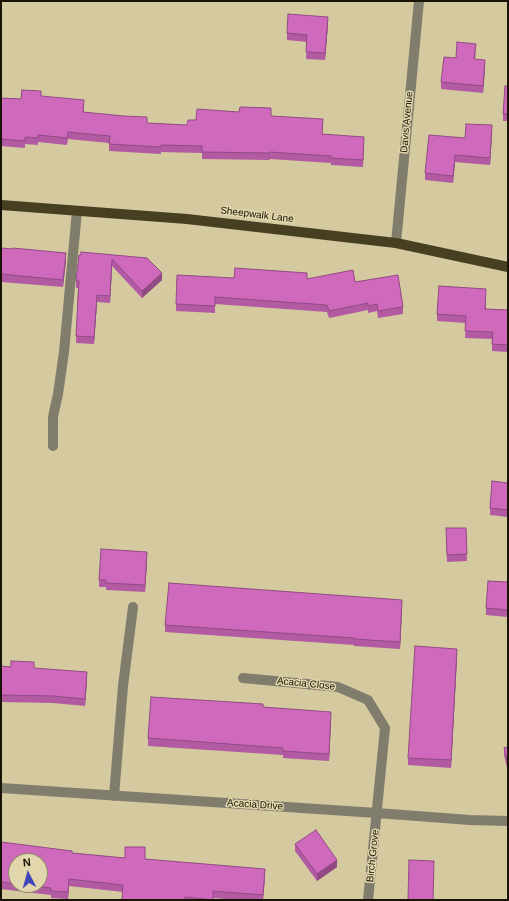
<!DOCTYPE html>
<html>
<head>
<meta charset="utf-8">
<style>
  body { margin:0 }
  #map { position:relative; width:509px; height:901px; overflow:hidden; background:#d4c99f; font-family:Helvetica,sans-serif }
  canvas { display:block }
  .frame { position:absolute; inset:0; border:2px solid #181305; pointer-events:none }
  .north { position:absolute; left:8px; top:853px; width:40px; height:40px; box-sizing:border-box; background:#e1d6ac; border:1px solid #918869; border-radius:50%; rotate:354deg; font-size:11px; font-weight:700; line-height:16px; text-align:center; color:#181305 }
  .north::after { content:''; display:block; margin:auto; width:14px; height:18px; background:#4045b9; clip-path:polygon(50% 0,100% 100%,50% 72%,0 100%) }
</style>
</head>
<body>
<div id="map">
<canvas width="509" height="901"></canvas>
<div class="frame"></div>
<div class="north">N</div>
</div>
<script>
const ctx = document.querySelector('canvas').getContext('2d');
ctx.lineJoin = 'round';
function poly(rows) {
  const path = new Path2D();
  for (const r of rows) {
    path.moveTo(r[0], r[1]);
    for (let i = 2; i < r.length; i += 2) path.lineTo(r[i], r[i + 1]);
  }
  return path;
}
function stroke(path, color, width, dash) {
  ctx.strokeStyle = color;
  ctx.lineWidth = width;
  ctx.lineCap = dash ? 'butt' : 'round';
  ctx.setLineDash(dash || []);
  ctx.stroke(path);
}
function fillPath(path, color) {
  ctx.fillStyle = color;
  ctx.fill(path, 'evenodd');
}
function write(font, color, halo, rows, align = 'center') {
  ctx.font = font + ' Helvetica,sans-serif';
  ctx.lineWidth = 3;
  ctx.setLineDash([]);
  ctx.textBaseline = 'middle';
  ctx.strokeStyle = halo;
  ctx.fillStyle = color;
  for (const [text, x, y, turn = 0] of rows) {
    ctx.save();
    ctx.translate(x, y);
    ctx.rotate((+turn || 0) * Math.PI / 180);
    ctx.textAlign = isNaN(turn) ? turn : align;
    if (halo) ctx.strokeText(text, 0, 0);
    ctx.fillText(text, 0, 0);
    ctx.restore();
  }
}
const minor = poly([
  [396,243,419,1],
  [53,446,53,417,58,394,64,352,77,211],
  [243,678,338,687,368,700,385,728,368,900],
  [1,788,377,813,470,820,508,821],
  [114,796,123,686,133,607]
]);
const major = poly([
  [1,205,187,219,396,243,508,267]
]);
const wall = poly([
  [495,1,508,1,508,2],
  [328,24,325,60,306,59,307,42,287,40,287,33],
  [476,51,475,59,485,68,483,93,441,89,441,82,456,58],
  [508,86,508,121,503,121,503,114],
  [41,96,84,107,84,112,147,123,187,125,196,120,271,116,323,126,322,134,364,144,363,167,331,165,331,163,270,159,270,160,202,159,202,153,161,152,161,154,109,151,109,143,68,139,67,145,38,142,38,145,25,144,25,148,1,146,1,98,21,99],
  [492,132,490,165,455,162,453,183,425,180,425,173,465,138],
  [1,248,12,249,66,260,63,287,1,282],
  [79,255,147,258,162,280,142,298,112,266,110,303,97,302,94,344,76,343,78,288,76,288,76,281],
  [234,278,307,279,355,282,403,307,403,314,378,318,377,311,368,313,368,310,329,318,327,312,215,304,215,313,176,311,176,304],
  [486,296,486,309,508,310,508,352,492,351,492,339,465,338,466,323,437,321,437,314],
  [508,483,508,517,490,515,490,508],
  [446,528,466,528,467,561,447,562],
  [147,559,145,592,106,590,106,587,99,587,99,580],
  [508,582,508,617,486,615,486,608],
  [402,607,400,649,354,646,354,645,165,632,165,625],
  [457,656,451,768,408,765,408,758],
  [1,666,34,668,87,679,85,706,53,703,1,702],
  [263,707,331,719,329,761,283,758,283,755,148,746,148,738],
  [508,747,508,772,504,755,504,748],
  [1,842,72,853,125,858,145,859,265,876,263,900,237,900,213,898,213,900,122,900,123,892,69,886,68,899,51,898,51,895,1,889],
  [16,861,40,885,16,885],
  [295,844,337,867,317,881,295,851]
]);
const shadedWall = poly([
  [328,17,328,24,325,60,325,53],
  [485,60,485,68,483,93,483,86],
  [492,125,492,132,490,165,490,158],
  [455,155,455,162,453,183,453,176],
  [66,253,66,260,63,287,63,280],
  [112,259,112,266,110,303,110,296],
  [162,273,162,280,142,298,142,291],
  [97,295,97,302,94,344,94,337],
  [147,552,147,559,145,592,145,585],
  [402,600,402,607,400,649,400,642],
  [457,649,457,656,451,768,451,760],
  [87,672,87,679,85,706,85,699],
  [331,712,331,719,329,761,329,754],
  [337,860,337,867,317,881,317,874],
  [265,869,265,876,263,900,263,895],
  [69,879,69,886,68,899,68,892]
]);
const building = poly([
  [288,14,328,17,325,53,306,52,307,35,287,33,288,14],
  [457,42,476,44,474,59,485,60,483,86,441,82,444,57,456,58,457,42],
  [505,86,508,86,508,114,503,114,505,86],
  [22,90,41,91,41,96,84,100,83,112,124,116,147,117,147,123,187,125,188,120,196,120,197,109,239,112,240,107,271,108,271,116,323,119,322,134,364,137,363,160,331,158,331,156,270,152,270,153,202,152,202,146,161,145,161,147,109,144,110,136,68,132,67,138,38,135,38,138,25,137,25,141,1,139,1,98,21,99,22,90],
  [466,124,492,125,490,158,455,155,453,176,425,173,429,135,465,138,466,124],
  [1,248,12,249,13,248,66,253,63,280,1,274,1,248],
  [81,252,147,258,162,273,142,291,112,259,110,296,97,295,94,337,76,336,79,281,76,281,79,255,81,255,81,252],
  [235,268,307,273,307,279,353,270,355,282,398,275,403,307,378,311,377,304,368,306,368,303,329,311,327,305,215,297,215,306,176,304,177,275,234,278,235,268],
  [439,286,486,289,485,309,508,310,508,345,492,344,493,332,465,331,466,316,437,314,439,286],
  [492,481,508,483,508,510,490,508,492,481],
  [446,528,466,528,467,554,447,555,446,528],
  [101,549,147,552,145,585,106,583,106,580,99,580,101,549],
  [488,581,508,582,508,610,486,608,488,581],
  [169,583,402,600,400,642,354,639,354,638,165,625,169,583],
  [415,646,457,649,451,760,408,758,415,646],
  [11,661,34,662,34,668,87,672,85,699,53,696,1,695,1,666,11,667,11,661],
  [151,697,263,704,263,707,331,712,329,754,283,751,283,748,148,738,151,697],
  [508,747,508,765,504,748,508,747],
  [316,830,337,860,317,874,295,844,316,830],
  [1,842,72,851,72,853,125,858,125,847,145,847,145,859,265,869,263,895,213,891,213,900,185,897,185,900,122,900,123,885,69,879,68,892,51,891,51,888,28,885,40,885,40,861,16,861,16,884,1,882,1,842],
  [409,860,434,861,433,900,408,900,409,860]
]);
const streetNames = [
  ["Davis Avenue",407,122,-85],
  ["Sheepwalk Lane",257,215,7],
  ["Acacia Close",306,684,6],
  ["Acacia Drive",255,805,4],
  ["Birch Grove",373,856,-84]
];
stroke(minor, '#817d6c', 10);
stroke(major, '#473f21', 10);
fillPath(wall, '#b25aa2');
fillPath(shadedWall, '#914a84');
fillPath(building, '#cf69bc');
stroke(building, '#914a84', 1);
write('10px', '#181305', '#e1d6ac', streetNames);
</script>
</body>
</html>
